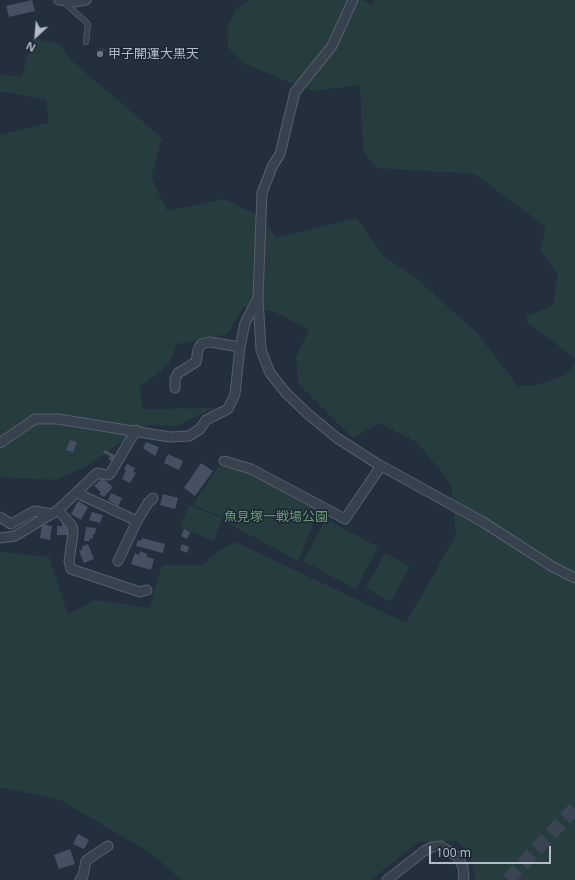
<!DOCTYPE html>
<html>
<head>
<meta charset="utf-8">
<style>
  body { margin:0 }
  #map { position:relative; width:575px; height:880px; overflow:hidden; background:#242f3e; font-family:"Noto Sans",sans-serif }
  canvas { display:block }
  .north { position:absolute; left:16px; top:16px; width:40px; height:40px; -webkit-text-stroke:3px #1d2633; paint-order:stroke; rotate:206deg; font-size:11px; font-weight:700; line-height:16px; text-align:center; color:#b4bcc9 }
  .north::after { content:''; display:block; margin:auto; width:14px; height:18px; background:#b4bcc9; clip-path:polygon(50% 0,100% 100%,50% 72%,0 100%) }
  .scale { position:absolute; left:429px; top:846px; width:122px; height:18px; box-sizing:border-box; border:2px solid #b4bcc9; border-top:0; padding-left:5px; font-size:12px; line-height:14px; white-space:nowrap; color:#b4bcc9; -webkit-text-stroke:3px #1d2633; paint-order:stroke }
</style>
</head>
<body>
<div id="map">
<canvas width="575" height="880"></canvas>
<div class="north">N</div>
<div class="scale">100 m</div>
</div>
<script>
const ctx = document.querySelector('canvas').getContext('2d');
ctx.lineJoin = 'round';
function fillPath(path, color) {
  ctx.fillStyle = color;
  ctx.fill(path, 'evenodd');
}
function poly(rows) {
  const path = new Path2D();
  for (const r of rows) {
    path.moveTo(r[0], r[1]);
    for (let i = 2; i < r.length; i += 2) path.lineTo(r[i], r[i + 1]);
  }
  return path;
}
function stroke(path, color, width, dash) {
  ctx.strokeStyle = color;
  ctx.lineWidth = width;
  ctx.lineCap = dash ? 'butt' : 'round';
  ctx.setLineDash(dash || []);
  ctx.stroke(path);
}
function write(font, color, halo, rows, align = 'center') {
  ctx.font = font + ' "Noto Sans","Noto Sans JP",sans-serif';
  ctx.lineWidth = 3;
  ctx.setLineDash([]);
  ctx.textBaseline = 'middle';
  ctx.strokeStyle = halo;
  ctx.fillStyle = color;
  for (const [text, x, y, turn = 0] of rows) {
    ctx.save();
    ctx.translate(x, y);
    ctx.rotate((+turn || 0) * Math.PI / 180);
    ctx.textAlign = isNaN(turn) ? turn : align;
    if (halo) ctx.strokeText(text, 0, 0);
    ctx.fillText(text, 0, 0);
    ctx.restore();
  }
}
const green = poly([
  [250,0,362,0,373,5,375,0,575,0,575,358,528,323,526,317,553,305,558,274,540,250,546,227,475,174,376,168,363,150,360,85,314,91,283,80,245,64,228,47,227,28,236,9],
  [32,38,59,44,72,61,162,138,151,177,167,211,224,199,261,217,277,238,357,218,384,256,416,278,477,333,518,386,533,386,566,375,575,362,575,880,475,880,473,866,466,851,458,841,418,842,371,880,182,880,149,852,60,800,0,787,0,552,49,557,68,615,94,600,149,608,162,565,202,565,220,550,236,542,406,623,456,535,451,484,417,442,379,423,353,438,298,384,296,358,309,330,275,312,243,307,227,334,177,344,168,365,140,387,143,409,213,408,178,426,147,425,85,467,55,480,0,477,0,135,49,123,46,100,0,91,0,74,22,77],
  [218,467,250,472,320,508,298,561,224,521,224,517,193,505],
  [189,505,222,518,214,541,180,527],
  [326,519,378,547,356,589,303,561],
  [385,553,410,566,391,602,366,588]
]);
const building = poly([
  [32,0,35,11,9,17,6,6],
  [100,48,105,50,101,58,96,56,98,53,96,52,97,49,99,50],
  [70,440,77,442,73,452,66,450],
  [146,442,159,447,155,456,143,448],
  [105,450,115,455,114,457,116,458,115,462,108,459,110,456,103,453],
  [168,454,183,461,179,470,164,463],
  [201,463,213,471,195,496,184,488],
  [127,464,135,468,133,472,136,473,130,483,122,479,126,470,124,469],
  [102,478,113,487,104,497,99,494,101,492,94,486],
  [111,493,122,498,118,506,108,500],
  [163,494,178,498,175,509,160,505],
  [78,501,88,507,81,520,71,514],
  [92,512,103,515,100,523,89,520],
  [62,523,68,523,68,535,57,535,57,526,62,526],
  [42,524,52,526,50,540,40,538],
  [86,527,96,528,95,534,93,534,93,539,90,538,90,541,84,541],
  [184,529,190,532,187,539,181,536],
  [142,538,165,544,163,553,136,546,138,540,141,541],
  [88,544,94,559,84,563,79,551,82,550,82,546],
  [182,544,189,547,187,553,180,550],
  [140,551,147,554,147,557,154,559,151,570,131,564,135,553,139,555],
  [78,834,89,840,84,849,73,844],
  [70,849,75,864,59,869,54,855]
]);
const trunkTunnel = poly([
  [508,880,575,808]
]);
const service = poly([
  [65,3,88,24,86,42]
]);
const minor = poly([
  [59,0,74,2,86,0],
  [353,0,332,46,295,92,280,154,272,167,262,193,258,297,261,350,270,373,286,393,308,414,337,438,376,463,483,522,553,567,575,578],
  [175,388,175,379,178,373,196,362,198,350,201,344,210,342,240,347],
  [0,443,35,419,58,419,170,437,189,436,200,429,206,420,228,409,235,394,240,347,245,323,258,298],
  [224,461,251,469,345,519,381,466],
  [78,491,83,496,137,521,118,561],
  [58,510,72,526,73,534,69,561,71,569,140,592,147,590],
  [0,517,11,524,34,511,52,514],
  [137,521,148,503,153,498],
  [0,538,15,536,58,510,97,473,108,475,110,474,136,430],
  [80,880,83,876,86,861,91,857,108,846],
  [387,880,424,851,432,847,441,846,458,857,463,867,464,880]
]);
const markers = [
  [100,54,4,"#6b7280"]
];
const poiNames = [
  ["甲子開運大黒天",108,54]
];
const parkNames = [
  ["魚見塚一戦場公園",276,517]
];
fillPath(green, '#263c3f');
fillPath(building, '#455162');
stroke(trunkTunnel, '#3a4453', 14, [14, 7]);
stroke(service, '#565f6c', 6);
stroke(minor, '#565f6c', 11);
stroke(service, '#38414e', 4.5);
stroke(minor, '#38414e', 9);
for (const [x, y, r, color] of markers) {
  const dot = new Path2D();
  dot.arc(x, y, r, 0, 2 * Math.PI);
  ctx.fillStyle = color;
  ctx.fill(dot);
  stroke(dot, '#1d2633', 1.5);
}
write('13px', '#b4bcc9', '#1d2633', poiNames, 'left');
write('13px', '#6b9a76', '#1d2633', parkNames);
</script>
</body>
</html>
